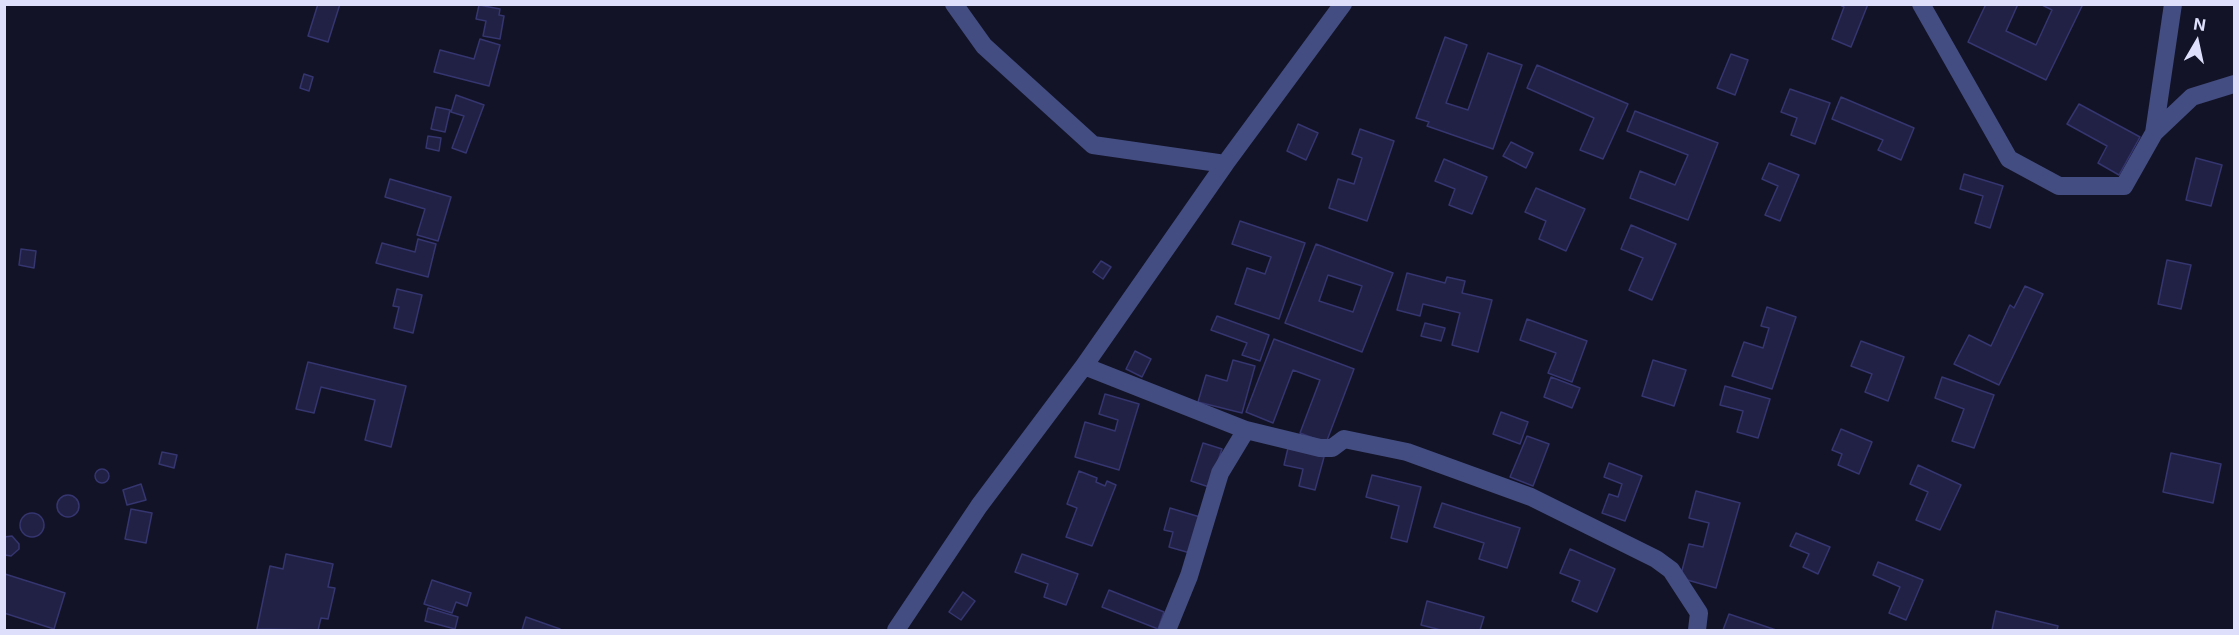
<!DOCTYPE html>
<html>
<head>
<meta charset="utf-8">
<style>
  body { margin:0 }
  #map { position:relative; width:2239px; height:635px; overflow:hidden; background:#131327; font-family:Inter,sans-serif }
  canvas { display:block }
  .frame { position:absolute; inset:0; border:6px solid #dddffb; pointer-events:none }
  .north { position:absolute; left:2167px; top:12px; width:60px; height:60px; -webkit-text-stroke:4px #131327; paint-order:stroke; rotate:9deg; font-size:16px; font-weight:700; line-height:24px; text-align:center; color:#dddffb }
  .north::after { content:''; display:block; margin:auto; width:21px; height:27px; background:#dddffb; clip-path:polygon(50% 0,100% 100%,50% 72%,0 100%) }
</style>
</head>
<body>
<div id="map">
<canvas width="2239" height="635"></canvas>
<div class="frame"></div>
<div class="north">N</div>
</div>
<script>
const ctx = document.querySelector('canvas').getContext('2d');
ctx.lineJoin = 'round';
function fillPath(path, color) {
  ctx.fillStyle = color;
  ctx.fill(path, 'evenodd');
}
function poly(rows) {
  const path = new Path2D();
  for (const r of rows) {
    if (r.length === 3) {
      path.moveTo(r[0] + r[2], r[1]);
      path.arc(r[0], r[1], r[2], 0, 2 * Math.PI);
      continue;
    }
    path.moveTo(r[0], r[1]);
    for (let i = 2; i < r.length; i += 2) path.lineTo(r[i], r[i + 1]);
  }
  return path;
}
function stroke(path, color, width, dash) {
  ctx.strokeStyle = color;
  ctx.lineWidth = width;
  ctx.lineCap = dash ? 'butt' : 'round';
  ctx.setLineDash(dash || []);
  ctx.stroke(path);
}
const building = poly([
  [318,4,340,4,328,42,308,36,318,4],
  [1838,4,1868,4,1851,47,1832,39,1844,7,1838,4],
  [1986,4,2018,4,2006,31,2036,45,2052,10,2040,4,2083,4,2046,80,1968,42,1986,4],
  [479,5,500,9,499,15,504,16,500,39,483,36,486,21,476,19,479,5],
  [1445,37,1467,45,1446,103,1468,110,1488,53,1522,65,1493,149,1427,126,1429,122,1416,118,1445,37],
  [480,39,500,45,489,86,434,72,440,50,474,59,480,39],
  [1731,54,1748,60,1735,95,1717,88,1731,54],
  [1537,65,1628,104,1603,159,1580,150,1594,118,1527,88,1537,65],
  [304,74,313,77,309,91,300,88,304,74],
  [1790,89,1830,103,1815,144,1791,135,1797,118,1781,112,1790,89],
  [456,95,484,105,466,153,452,148,464,116,451,112,456,95],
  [1841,97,1914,128,1901,160,1878,150,1883,140,1832,119,1841,97],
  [2079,104,2140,137,2119,175,2098,163,2107,146,2067,124,2079,104],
  [436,107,450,110,445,132,431,129,436,107],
  [1635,111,1718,143,1688,220,1630,198,1640,171,1675,185,1688,155,1627,131,1635,111],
  [1298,124,1318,133,1306,160,1287,151,1298,124],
  [1360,129,1394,141,1367,221,1329,208,1338,179,1354,184,1362,158,1352,154,1360,129],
  [428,136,441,138,439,151,426,148,428,136],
  [1511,142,1533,153,1526,168,1503,156,1511,142],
  [2196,158,2222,165,2211,206,2186,200,2196,158],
  [1444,159,1487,177,1472,214,1449,205,1455,189,1435,181,1444,159],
  [1769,163,1799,175,1780,221,1765,215,1778,186,1762,179,1769,163],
  [1964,174,2003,186,1990,228,1975,223,1983,196,1960,189,1964,174],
  [390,179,451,197,438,241,417,235,425,209,385,197,390,179],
  [1536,188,1585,209,1566,251,1539,239,1546,221,1525,212,1536,188],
  [1240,221,1305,243,1279,319,1235,304,1247,268,1265,274,1271,257,1232,244,1240,221],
  [1631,225,1676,244,1652,300,1629,290,1643,258,1621,249,1631,225],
  [418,239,436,244,428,277,376,263,382,243,415,252,418,239],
  [1316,244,1393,273,1362,352,1285,323,1316,244],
  [1328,275,1362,286,1353,312,1319,301,1328,275],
  [21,249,36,251,34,268,19,265,21,249],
  [2167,260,2191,265,2181,309,2158,304,2167,260],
  [1101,261,1111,267,1103,279,1093,272,1101,261],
  [1407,273,1445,283,1447,277,1465,281,1462,293,1492,300,1478,352,1452,345,1460,313,1423,304,1420,316,1397,310,1407,273],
  [2025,286,2043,294,1999,385,1954,364,1969,335,1991,346,2010,305,2014,308,2025,286],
  [397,289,422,295,413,333,394,328,399,307,393,306,397,289],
  [1767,307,1796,317,1772,389,1732,376,1744,342,1763,348,1769,328,1761,326,1767,307],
  [1217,316,1269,335,1260,361,1242,355,1247,343,1211,330,1217,316],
  [1527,319,1587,341,1572,382,1548,373,1556,353,1520,340,1527,319],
  [1425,323,1445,328,1441,341,1421,336,1425,323],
  [1274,339,1354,369,1326,443,1300,433,1320,380,1293,370,1273,423,1246,412,1274,339],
  [1861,341,1904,357,1888,401,1865,392,1872,374,1851,366,1861,341],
  [1135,351,1151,359,1142,377,1126,369,1135,351],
  [1233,360,1255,366,1242,413,1198,402,1206,375,1227,381,1233,360],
  [1653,360,1686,370,1674,406,1642,396,1653,360],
  [308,362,406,386,391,447,365,440,375,400,321,387,314,413,296,409,308,362],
  [1551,377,1580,388,1572,408,1544,397,1551,377],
  [1942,377,1994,395,1974,448,1952,441,1964,409,1935,398,1942,377],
  [1725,386,1770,399,1758,438,1737,432,1743,411,1720,405,1725,386],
  [1105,394,1139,404,1119,470,1075,457,1085,422,1115,431,1118,420,1099,414,1105,394],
  [1501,412,1528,422,1520,444,1493,434,1501,412],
  [1841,429,1872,442,1859,474,1838,465,1842,454,1832,450,1841,429],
  [1527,436,1549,444,1533,486,1510,477,1527,436],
  [1203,443,1222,449,1209,487,1191,481,1203,443],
  [1288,448,1324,457,1315,490,1299,486,1303,469,1284,465,1288,448],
  [162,452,177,455,174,468,159,464,162,452],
  [2171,453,2221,464,2213,503,2163,492,2171,453],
  [1609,463,1642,476,1625,521,1602,513,1609,494,1618,497,1622,484,1604,477,1609,463],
  [1918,465,1961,485,1940,530,1916,520,1928,492,1910,484,1918,465],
  [102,476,7],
  [1079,471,1097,478,1096,482,1105,486,1107,481,1116,485,1092,546,1066,537,1077,508,1067,504,1079,471],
  [1372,475,1421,487,1407,542,1391,538,1399,506,1366,497,1372,475],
  [141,484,146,500,127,505,123,490,141,484],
  [1696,491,1740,503,1716,588,1680,578,1689,544,1703,547,1709,523,1689,518,1696,491],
  [68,506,11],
  [1442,503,1520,528,1507,568,1479,559,1484,543,1434,527,1442,503],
  [1170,508,1200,517,1190,553,1169,547,1173,532,1164,530,1170,508],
  [131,509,152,513,146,543,125,539,131,509],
  [32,525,12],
  [1796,533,1830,547,1818,574,1803,567,1809,554,1790,546,1796,533],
  [12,536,19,544,19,549,11,556,5,555,4,537,12,536],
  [1570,549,1615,569,1597,612,1572,601,1580,581,1560,573,1570,549],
  [286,554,333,564,328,587,335,588,328,619,321,618,318,630,257,629,270,566,283,569,286,554],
  [1022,554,1078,574,1066,605,1044,597,1048,584,1015,572,1022,554],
  [1878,562,1923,580,1906,620,1889,613,1900,587,1873,575,1878,562],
  [5,574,65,593,54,629,4,613,5,574],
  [432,580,471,593,467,606,456,602,452,613,424,604,432,580],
  [1109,590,1164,612,1158,629,1102,607,1109,590],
  [963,592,975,601,961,620,949,612,963,592],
  [1427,601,1484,617,1480,630,1441,630,1421,625,1427,601],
  [428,608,458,617,455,629,425,621,428,608],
  [1996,611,2058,626,2057,630,1992,630,1996,611],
  [1729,614,1776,630,1723,630,1729,614],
  [526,617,560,629,559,630,522,630,526,617]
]);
const minor = poly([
  [954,4,984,46,1093,145,1225,164],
  [1921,4,2009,159,2059,186,2124,186,2154,133,2192,97,2234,84],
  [2154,133,2173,4],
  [1084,366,1246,430,1320,448,1332,448,1344,439,1407,452,1531,497,1656,559,1671,570,1699,613,1697,630],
  [896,630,979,506,1084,366,1225,164,1343,4],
  [1167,630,1189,576,1220,473,1246,430]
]);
fillPath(building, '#212146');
stroke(building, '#353570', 1.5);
stroke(minor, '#434d81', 18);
</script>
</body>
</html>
